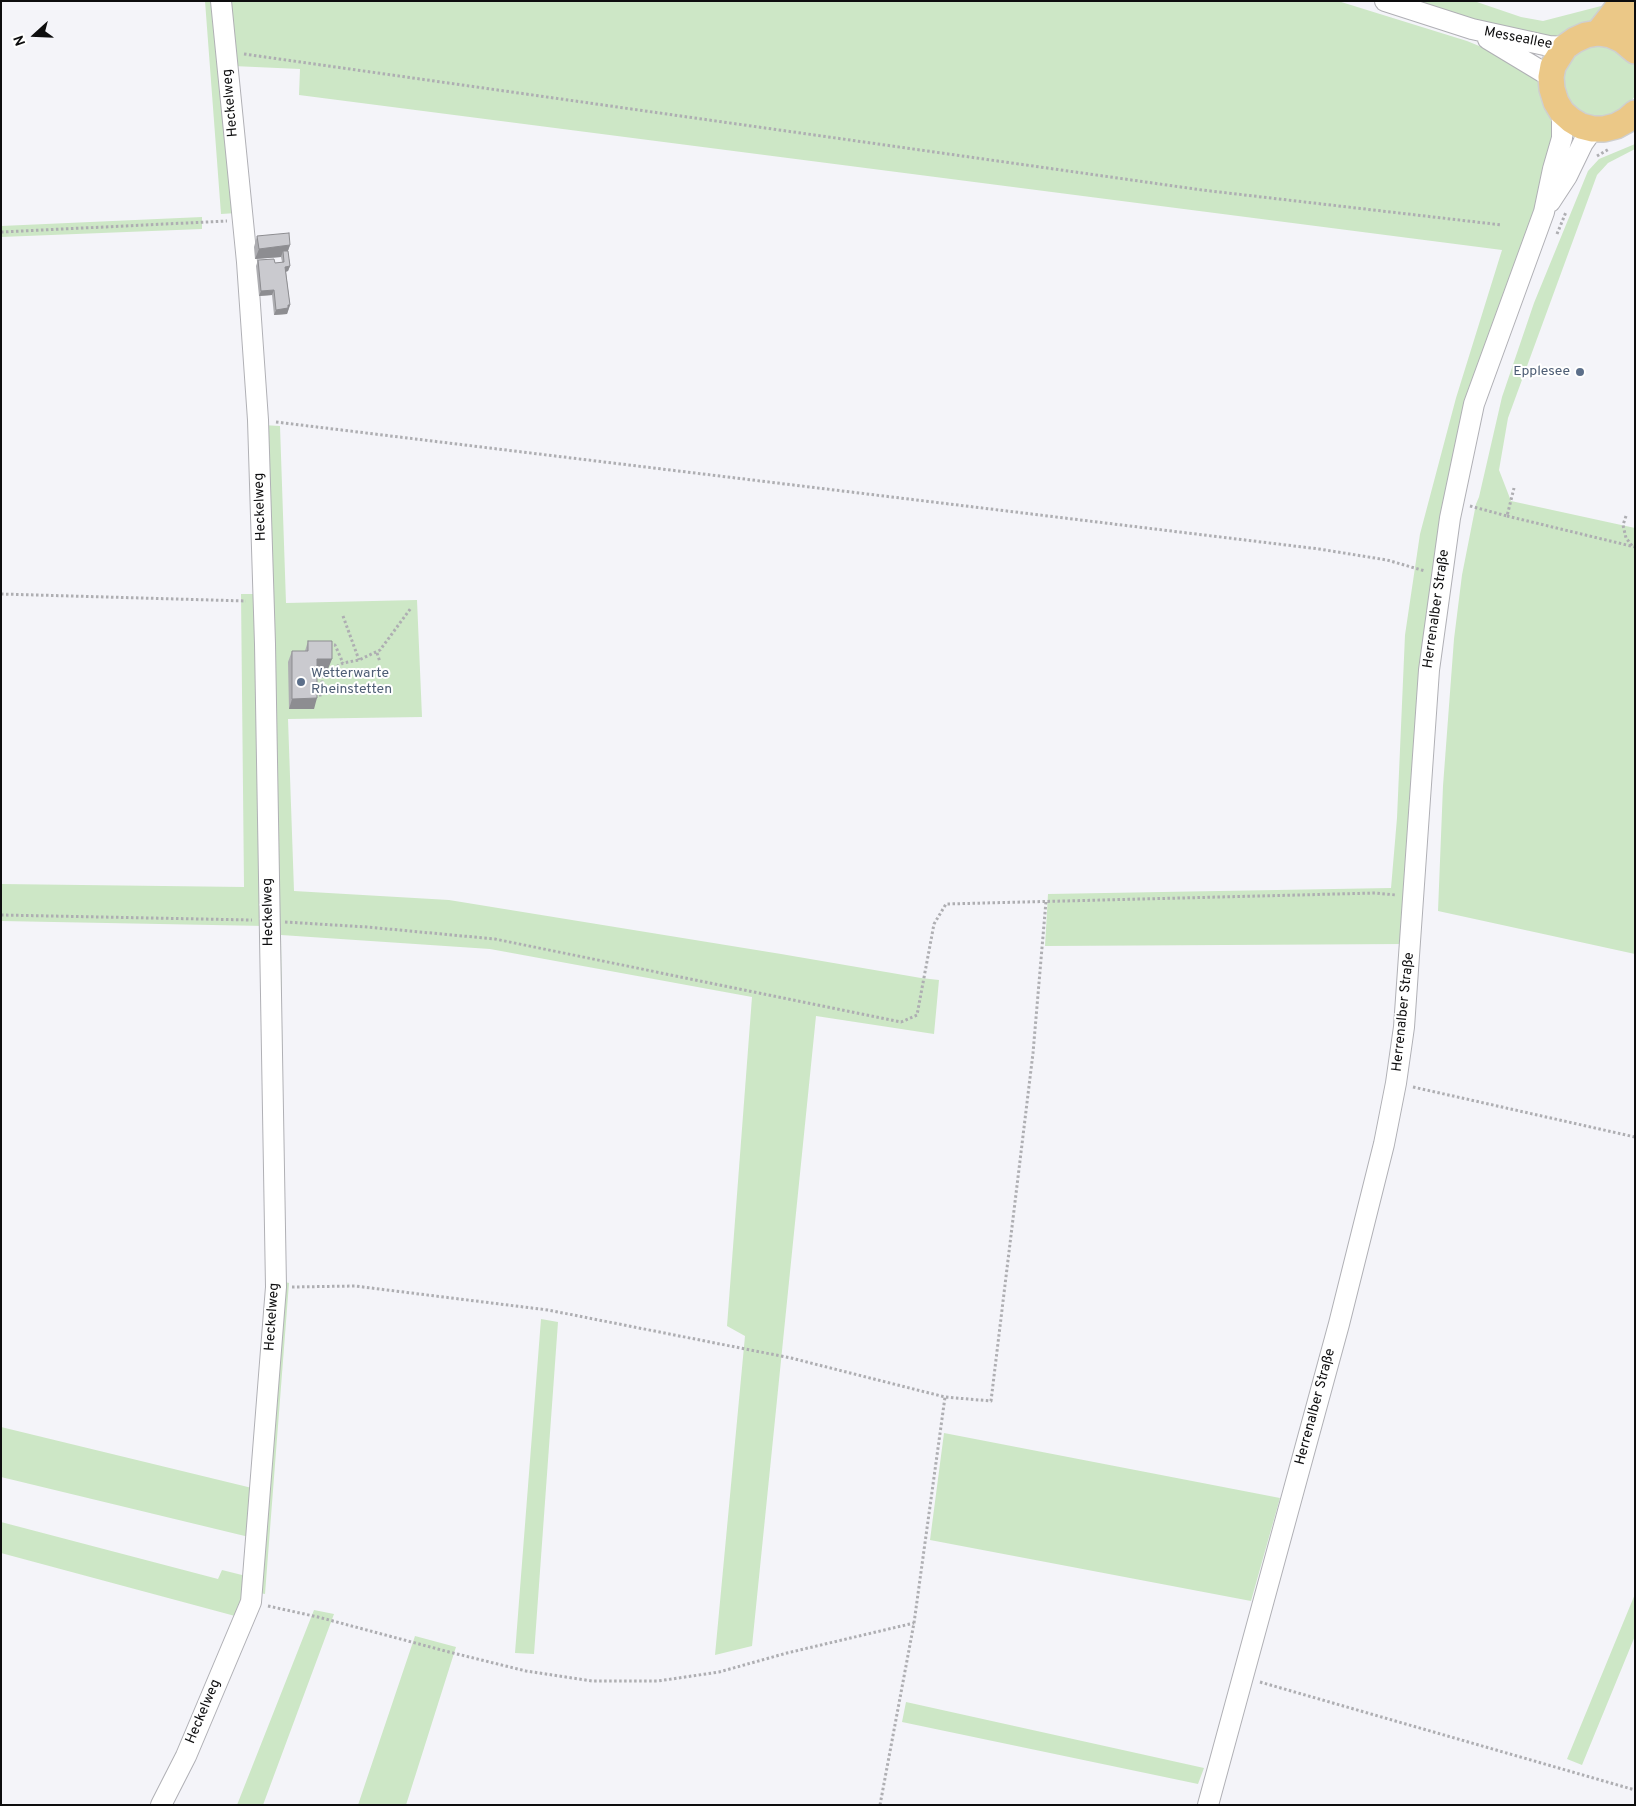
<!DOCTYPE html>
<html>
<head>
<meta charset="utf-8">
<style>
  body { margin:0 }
  #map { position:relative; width:1636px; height:1806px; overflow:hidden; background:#f4f4f9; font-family:Overpass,sans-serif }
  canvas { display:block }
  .frame { position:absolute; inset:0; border:2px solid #0d0d0e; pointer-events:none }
  .north { position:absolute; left:10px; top:10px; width:50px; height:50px; -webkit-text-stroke:4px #fff; paint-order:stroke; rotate:250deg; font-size:14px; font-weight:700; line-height:20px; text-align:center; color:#0d0d0e }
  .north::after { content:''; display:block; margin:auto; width:18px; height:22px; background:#0d0d0e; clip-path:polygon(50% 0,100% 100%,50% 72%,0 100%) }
</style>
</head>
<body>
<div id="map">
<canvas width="1636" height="1806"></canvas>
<div class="frame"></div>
<div class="north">N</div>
</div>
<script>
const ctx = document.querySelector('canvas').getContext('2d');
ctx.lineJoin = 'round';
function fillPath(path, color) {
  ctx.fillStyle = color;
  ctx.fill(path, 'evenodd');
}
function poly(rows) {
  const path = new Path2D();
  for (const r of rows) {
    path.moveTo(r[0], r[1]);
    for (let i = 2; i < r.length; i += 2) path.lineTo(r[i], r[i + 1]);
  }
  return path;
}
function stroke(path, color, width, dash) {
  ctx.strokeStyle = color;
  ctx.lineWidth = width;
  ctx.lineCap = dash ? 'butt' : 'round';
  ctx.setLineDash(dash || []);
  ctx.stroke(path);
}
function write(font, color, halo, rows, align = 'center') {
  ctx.font = font + ' Overpass,sans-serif';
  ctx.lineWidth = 4;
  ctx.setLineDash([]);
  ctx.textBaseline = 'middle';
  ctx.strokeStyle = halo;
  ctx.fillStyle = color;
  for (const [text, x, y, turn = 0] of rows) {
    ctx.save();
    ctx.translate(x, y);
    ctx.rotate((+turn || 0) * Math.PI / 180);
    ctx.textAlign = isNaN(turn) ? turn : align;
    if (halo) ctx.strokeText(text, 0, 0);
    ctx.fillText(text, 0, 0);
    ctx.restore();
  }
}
const green = poly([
  [205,1,216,1,237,213,221,214],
  [227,1,1338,1,1467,41,1523,64,1537,74,1553,115,1556,147,1458,436,1405,944,1045,946,1048,894,1391,888,1397,818,1405,635,1420,534,1456,398,1502,250,299,95,300,69,233,66],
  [1418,1,1474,1,1521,17,1543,21,1605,5,1608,14,1556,39,1521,35],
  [1598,41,1627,52,1635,65,1635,96,1626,108,1614,117,1584,117,1562,95,1562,65,1571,52],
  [1635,144,1635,149,1608,163,1597,175,1508,418,1499,470,1511,501,1635,528,1635,954,1438,911,1443,786,1454,639,1462,575,1476,504,1479,497,1502,397,1534,303,1588,171,1599,159],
  [202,217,202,229,1,237,1,226],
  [245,283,254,420,261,598,265,926,1,921,1,884,244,887,241,594,256,594,241,284],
  [262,425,280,426,286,603,417,600,422,717,288,719,294,891,449,900,781,954,921,978,939,980,934,1034,816,1016,752,1646,715,1655,745,1336,727,1326,752,997,490,949,281,935,285,1282,289,1283,265,1594,254,1592,280,1299],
  [541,1319,558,1322,534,1654,515,1653],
  [1,1427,252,1488,249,1537,1,1477],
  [944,1433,1280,1498,1251,1601,930,1540],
  [1,1522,218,1579,222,1570,246,1576,242,1597,235,1616,1,1553],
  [1635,1594,1635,1636,1582,1765,1567,1759],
  [314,1610,334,1614,263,1805,237,1805],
  [415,1636,456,1647,406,1805,358,1805],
  [906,1702,1204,1768,1198,1784,902,1722]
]);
const path = poly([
  [244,54,1202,190,1502,225],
  [1597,156,1609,149],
  [1,232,227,221],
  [1557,234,1566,212],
  [276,422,1319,549,1387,560,1425,571],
  [1470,506,1507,516,1514,488],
  [1507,516,1635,547],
  [1626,516,1623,525,1626,538,1633,547],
  [1,594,246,601],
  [343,616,359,660],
  [329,645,335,645,343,663],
  [377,653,380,662],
  [314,695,322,695,322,675,343,663,359,660,380,650,411,608],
  [1,915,252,920],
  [285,922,367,927,495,939,901,1022,917,1015,934,924,946,904,1376,893,1396,895],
  [1413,1087,1635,1137],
  [292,1287,355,1286,548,1310,791,1358,945,1397,991,1401,1033,1053,1046,901],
  [268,1606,318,1617,449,1652,526,1671,592,1681,658,1681,719,1672,787,1653,914,1623],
  [1260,1682,1635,1790],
  [880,1805,914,1623,945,1397]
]);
const minor = poly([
  [1385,1,1472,29,1549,46,1565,47],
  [1488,39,1551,77],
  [1550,202,1567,176,1583,143,1593,129],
  [161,1805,186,1756,251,1602,276,1287,265,644,258,420,247,262,221,1],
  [1208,1805,1339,1324,1384,1144,1396,1083,1404,1027,1429,670,1450,518,1474,404,1544,212,1553,169,1562,138,1562,112]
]);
const major = poly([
  [1598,33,1616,10,1620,1],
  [1632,47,1631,29,1635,13],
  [1635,51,1622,40,1611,35,1598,33,1586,35,1575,40,1565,47,1553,66,1551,77,1552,89,1556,102,1562,112,1571,120,1581,126,1593,129,1604,129,1616,126,1627,120,1635,113]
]);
const wall = poly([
  [257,236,290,245,288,251,290,266,288,271,286,272,290,305,287,314,274,315,272,295,259,296,256,266,258,260,275,263,282,262,281,257,255,259,254,247],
  [308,641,328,669,317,669,314,709,289,709,288,662,292,651,305,651]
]);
const shadedWall = poly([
  [290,245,286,256,283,251,281,257,255,259,259,249],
  [290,266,288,271,283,272,285,267],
  [274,290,272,295,259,296,261,291],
  [288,305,290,305,287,314,274,315,276,310],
  [317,659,332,659,328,669,313,669],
  [317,698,314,709,289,709,292,699]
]);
const building = poly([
  [289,233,290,245,259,249,257,236,289,233],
  [283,251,288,251,290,266,285,267,290,305,288,305,288,308,276,310,274,290,261,291,258,260,274,259,275,263,284,262,283,251],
  [308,641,332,641,332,659,317,659,317,698,292,699,292,651,308,651,308,641]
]);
const markers = [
  [1580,372,5,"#5c6f8a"],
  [301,682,5,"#5c6f8a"]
];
const streetNames = [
  ["Messeallee",1518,39,11],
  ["Heckelweg",231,103,-95],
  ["Heckelweg",261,507,-92],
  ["Herrenalber Straße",1437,609,-82],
  ["Heckelweg",269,912,-91],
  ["Herrenalber Straße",1404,1012,-84],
  ["Heckelweg",273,1317,-86],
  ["Herrenalber Straße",1316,1407,-75],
  ["Heckelweg",204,1712,-67]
];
const serviceNames = [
  ["Epplesee",1570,372],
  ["Wetterwarte",311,674,"left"],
  ["Rheinstetten",311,690,"left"]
];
fillPath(green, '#cde7c6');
stroke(minor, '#b0b0b5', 22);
stroke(major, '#cfcfcf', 28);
stroke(path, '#aeaeb2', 3, [2.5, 2.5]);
stroke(minor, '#fff', 20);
stroke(major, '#ebc887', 25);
fillPath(wall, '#aeaeb2');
fillPath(shadedWall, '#8d8d91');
fillPath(building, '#cacacf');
stroke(building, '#8d8d91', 1);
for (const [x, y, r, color] of markers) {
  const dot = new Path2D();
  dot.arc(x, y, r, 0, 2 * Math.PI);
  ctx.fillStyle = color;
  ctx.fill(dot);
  stroke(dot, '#fff', 2);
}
write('14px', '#0d0d0e', '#fff', streetNames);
write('14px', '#4e5e75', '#fff', serviceNames, 'right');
</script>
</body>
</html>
